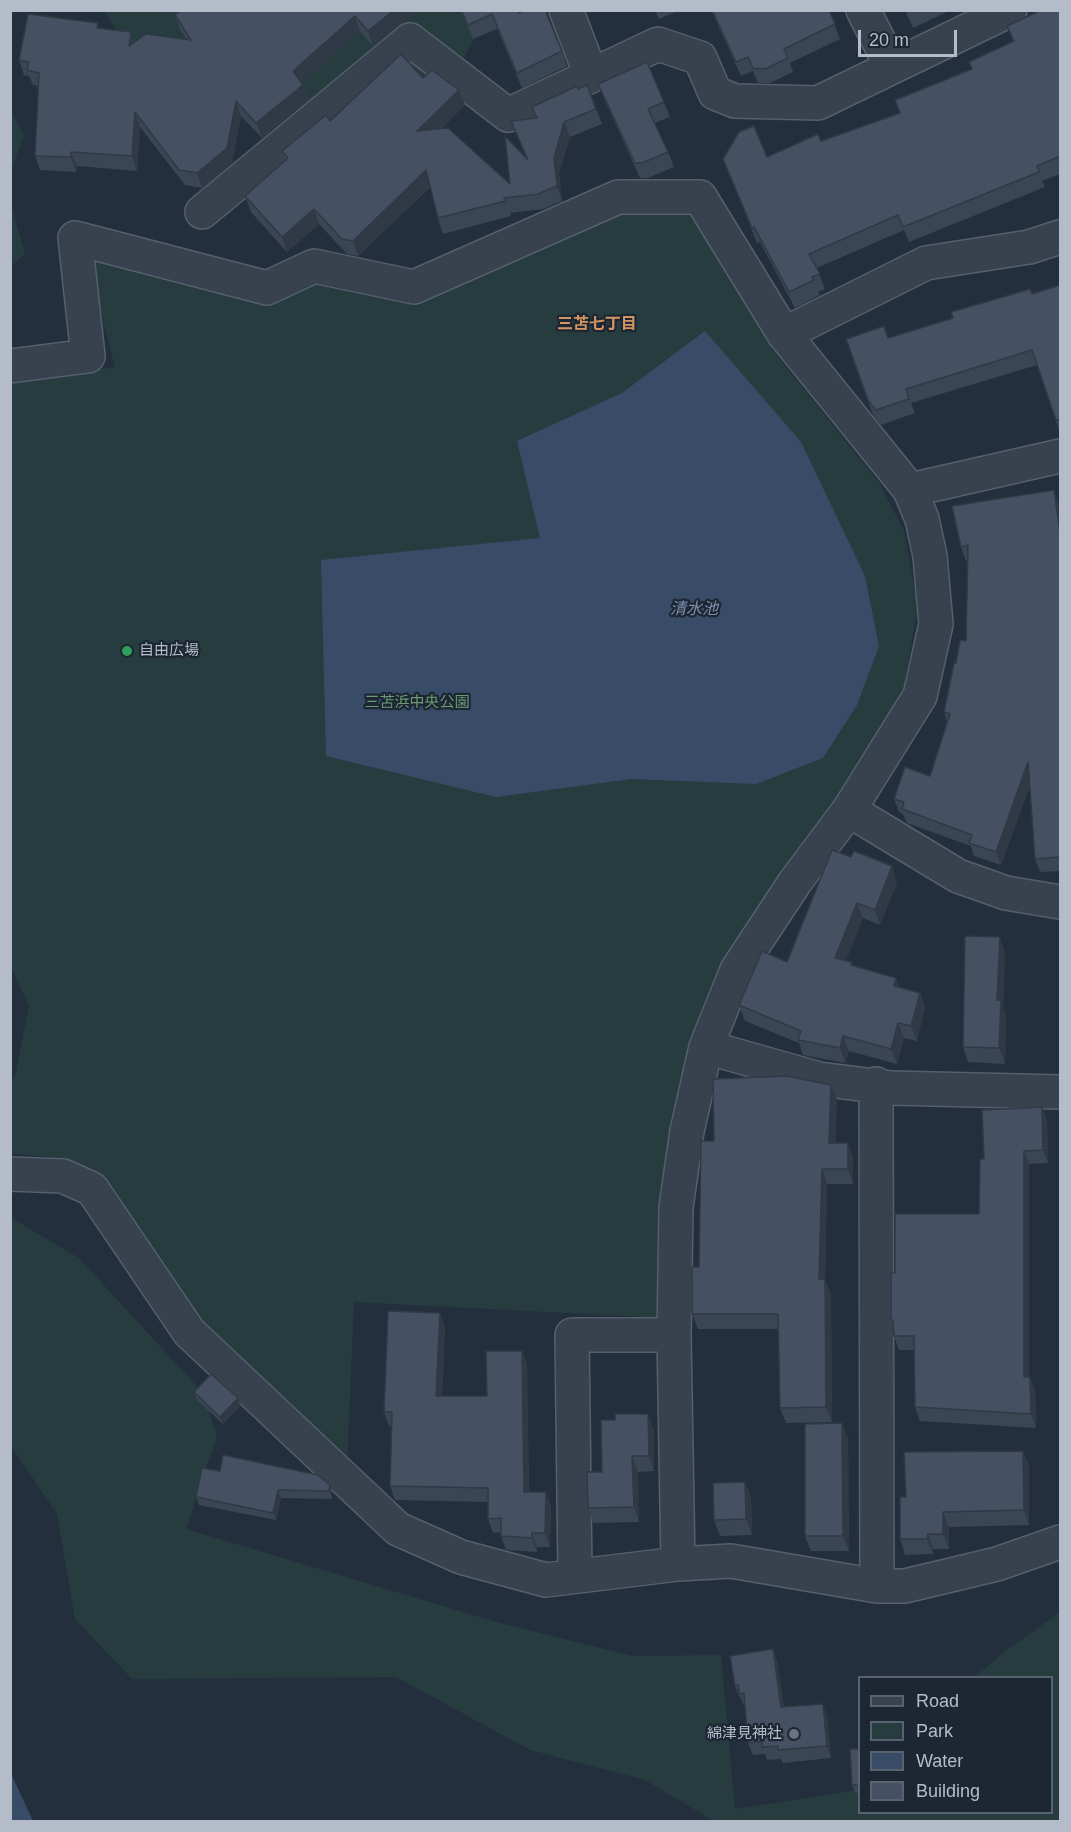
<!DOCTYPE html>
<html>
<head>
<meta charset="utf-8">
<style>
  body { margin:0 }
  #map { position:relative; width:1071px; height:1832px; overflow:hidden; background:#242f3e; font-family:Arial,sans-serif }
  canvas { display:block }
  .frame { position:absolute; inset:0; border:12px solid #b4bcc9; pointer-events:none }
  .legend { position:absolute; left:858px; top:1676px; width:195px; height:138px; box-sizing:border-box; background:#1d2633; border:2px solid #59626f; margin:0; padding:8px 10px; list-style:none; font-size:18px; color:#b4bcc9 }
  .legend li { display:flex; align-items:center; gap:12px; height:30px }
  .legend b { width:30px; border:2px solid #59626f }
  .scale { position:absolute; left:858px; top:30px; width:99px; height:27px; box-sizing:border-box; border:3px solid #b4bcc9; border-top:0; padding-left:8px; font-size:18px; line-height:21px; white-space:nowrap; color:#b4bcc9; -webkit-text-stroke:4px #1d2633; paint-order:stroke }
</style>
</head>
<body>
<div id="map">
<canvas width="1071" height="1832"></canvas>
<div class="frame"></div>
<ul class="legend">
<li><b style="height:8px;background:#38414e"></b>Road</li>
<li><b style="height:16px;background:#263c3f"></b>Park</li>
<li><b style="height:16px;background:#394c67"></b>Water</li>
<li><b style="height:16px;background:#455162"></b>Building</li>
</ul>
<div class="scale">20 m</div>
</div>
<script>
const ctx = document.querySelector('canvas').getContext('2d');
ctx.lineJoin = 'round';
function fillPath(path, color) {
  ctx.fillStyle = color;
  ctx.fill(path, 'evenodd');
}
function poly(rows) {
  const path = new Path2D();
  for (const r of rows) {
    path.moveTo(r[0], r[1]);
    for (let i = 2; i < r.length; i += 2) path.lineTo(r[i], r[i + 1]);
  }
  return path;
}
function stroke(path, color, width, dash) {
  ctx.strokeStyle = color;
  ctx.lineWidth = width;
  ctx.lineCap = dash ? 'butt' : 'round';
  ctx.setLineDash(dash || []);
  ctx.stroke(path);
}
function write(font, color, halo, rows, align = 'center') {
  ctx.font = font + ' Arial,"Noto Sans JP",sans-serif';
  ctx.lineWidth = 4.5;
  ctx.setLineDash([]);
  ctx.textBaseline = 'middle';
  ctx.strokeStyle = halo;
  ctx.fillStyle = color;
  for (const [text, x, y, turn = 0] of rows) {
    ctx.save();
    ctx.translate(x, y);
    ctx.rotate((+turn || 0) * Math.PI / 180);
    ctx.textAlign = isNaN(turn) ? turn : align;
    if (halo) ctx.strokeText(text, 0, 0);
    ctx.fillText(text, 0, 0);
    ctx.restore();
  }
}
const green = poly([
  [104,11,488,11,454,77,366,119,289,115,201,91,120,35],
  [11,111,24,135,11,171],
  [11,205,25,254,11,266,10,266],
  [615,211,690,214,775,353,880,484,904,531,918,606,902,697,725,977,663,1318,354,1302,347,1468,196,1325,93,1175,59,1158,11,1153,11,1083,16,1073,29,1005,10,966,10,373,115,368,84,243,266,297,302,274,406,297],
  [10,1217,79,1258,203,1393,217,1436,186,1529,493,1621,632,1656,721,1655,735,1809,859,1790,860,1812,1052,1812,1052,1678,975,1677,1003,1653,1060,1612,1060,1819,1052,1822,714,1821,645,1780,530,1750,396,1677,132,1679,75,1619,57,1514,11,1446]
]);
const water = poly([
  [705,331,801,442,865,576,879,646,857,705,823,758,756,784,631,779,496,797,326,756,321,560,540,538,517,441,622,393],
  [11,1775,13,1778,33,1821,11,1821]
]);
const minor = poly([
  [566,10,591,75],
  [863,10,891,65],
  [202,212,410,40,508,115,658,44,700,58,715,93,735,101,818,103,1010,10],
  [10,366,88,356,75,238,267,288,314,266,414,287,618,197,700,197,784,334,926,263,1029,247,1060,237],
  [910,490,1060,456],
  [706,1047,819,1079,891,1088,1060,1092],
  [876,1084,877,1586],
  [10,1174,63,1176,92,1189,189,1332,398,1529,461,1557,546,1580,678,1564,731,1561,877,1586,905,1586,997,1564,1060,1542],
  [678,1564,674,1335,676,1207,687,1131,706,1047,737,970,795,882,849,810],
  [575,1576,572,1335,674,1335]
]);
const tertiary = poly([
  [784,334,910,490,922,519,930,556,936,624,920,696,849,810,958,876,1006,893,1060,902]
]);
const wall = poly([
  [417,10,373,46,360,31,302,83,309,99,262,138,241,116,232,163,202,188,185,185,140,127,137,171,77,166,76,172,40,170,35,156,39,86,33,85,29,76,24,75,19,60,100,28,134,42,187,39,180,30,175,15],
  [460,10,518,10,519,13,562,51,567,66,522,88,497,29,473,39],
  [655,10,680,10,659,19],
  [711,10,829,10,840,39,790,63,793,72,770,83,758,83,753,71,741,76],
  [905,10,951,10,913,28],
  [1060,10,1060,174,1042,181,1045,187,909,242,904,230,817,268,825,289,818,292,820,295,795,308,760,242,757,243,723,159,767,157,821,141,900,113,972,69,969,62,1013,42,1007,26],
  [423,78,465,105,441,129,510,184,526,157,511,121,536,118,532,107,587,85,602,124,570,137,559,173,562,201,543,209,510,213,511,216,443,234,438,218,430,187,358,256,347,254,319,224,287,252,251,212,245,196,285,161,282,151,330,121],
  [598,84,664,102,670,117,655,123,668,152,674,167,648,178,640,178,604,99],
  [1060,285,1060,433,1037,365,911,403,915,413,881,425,873,415,846,339,889,338],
  [1059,504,1060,514,1060,871,1040,872,1035,859,1030,785,1001,865,974,856,971,846,907,823,903,814,899,812,894,799,930,776,947,722,944,712,956,663,966,641,968,560,966,561,961,547],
  [832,850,897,882,880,925,863,918,846,960,853,966,900,987,920,993,925,1008,917,1041,904,1038,897,1064,849,1051,845,1063,803,1055,799,1043,745,1021,739,1005,787,962],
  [1005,953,1003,1006,1006,1016,1005,1064,968,1062,963,1047],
  [837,1100,835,1143,848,1143,853,1159,853,1184,827,1184,825,1280,831,1295,832,1422,786,1423,780,1408,779,1329,698,1329,692,1314,699,1267,714,1141],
  [1042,1107,1047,1121,1048,1163,1029,1164,1029,1377,1035,1391,1036,1428,920,1421,915,1407,914,1350,899,1350,894,1336,893,1327,891,1320,895,1273,979,1214,984,1159],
  [445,1327,442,1396,487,1396,527,1364,529,1492,551,1506,550,1547,537,1547,537,1552,506,1550,501,1536,501,1532,493,1533,488,1519,488,1502,395,1500,390,1486,392,1426,389,1426,384,1412],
  [194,1392,240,1406,223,1424,197,1400],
  [654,1430,654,1471,638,1472,639,1522,593,1523,588,1508],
  [848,1439,849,1551,811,1551,805,1536],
  [1023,1451,1029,1466,1029,1525,949,1527,949,1549,933,1549,933,1554,905,1555,900,1539,906,1497],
  [220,1471,318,1475,332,1493,332,1499,281,1498,276,1520,199,1505,196,1497],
  [745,1482,751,1498,752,1535,720,1536,714,1520],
  [773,1649,777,1661,784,1707,827,1716,831,1758,783,1763,781,1759,767,1760,765,1754,753,1755,748,1743,745,1706,744,1706,741,1698,740,1698,735,1686],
  [860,1749,860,1793,855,1793,852,1785]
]);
const shadedWall = poly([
  [10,10,14,10,10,20],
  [394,10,417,10,373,46,368,31],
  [355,16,360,31,299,86,293,71],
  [131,32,136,47,129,46],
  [303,85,309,99,262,138,256,123],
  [459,90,465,105,423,146,417,131],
  [236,101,241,116,232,163,202,188,197,173],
  [135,112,140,127,137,171,132,156],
  [564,122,570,137,559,173,562,201,557,186,554,158],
  [71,152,77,166,76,172,71,157],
  [426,170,431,185,358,256,353,241],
  [314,209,319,224,287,252,282,237],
  [1054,490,1059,504,1060,514,1060,533],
  [1028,762,1033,775,1001,865,996,852],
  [892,866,897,882,880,925,875,910],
  [857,903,863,918,841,973,835,958],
  [1000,937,1005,953,1003,1006,1006,1016,1005,1064,999,1048,997,1000],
  [896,978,902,993,894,986],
  [920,993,925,1008,917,1041,911,1026],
  [898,1023,904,1038,897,1064,891,1049],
  [843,1036,849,1051,845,1063,840,1048],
  [831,1085,837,1100,835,1158,829,1143],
  [1042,1107,1047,1121,1048,1163,1043,1150],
  [848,1143,853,1159,853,1184,848,1169],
  [1024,1151,1029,1164,1029,1391,1024,1377],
  [822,1169,827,1184,825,1280,831,1295,832,1422,826,1407,819,1279],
  [440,1313,445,1327,441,1410,436,1396],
  [522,1351,527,1364,529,1506,524,1492],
  [1030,1377,1035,1391,1036,1428,1031,1414],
  [238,1398,240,1406,223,1424,220,1417],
  [648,1414,654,1430,654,1471,649,1456],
  [842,1423,848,1439,849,1551,843,1536],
  [1023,1451,1029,1466,1029,1525,1024,1510],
  [632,1456,638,1472,639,1522,634,1507],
  [745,1482,751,1498,752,1535,746,1519],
  [330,1485,332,1493,332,1499,329,1491],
  [278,1490,281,1498,276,1520,273,1513],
  [546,1492,551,1506,550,1547,545,1533],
  [943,1512,949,1527,949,1549,943,1534],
  [532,1533,537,1547,537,1552,532,1538],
  [928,1534,933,1549,933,1554,927,1539],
  [773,1649,777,1661,786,1720,781,1707],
  [823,1704,827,1716,831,1758,827,1746]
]);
const building = poly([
  [181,10,394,10,368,31,355,16,293,71,303,85,256,123,236,101,227,148,197,173,179,170,135,112,132,156,71,152,71,157,35,156,39,73,27,70,29,62,19,60,28,14,98,23,97,28,131,32,129,46,146,34,191,40,175,15,181,10],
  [461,10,518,10,519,13,525,10,545,10,562,51,517,73,492,14,468,25,461,10],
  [712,10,829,10,835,24,784,49,788,58,765,69,753,68,748,57,736,62,712,10],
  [1041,10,1060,10,1060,156,1037,166,1039,172,903,227,898,215,809,254,820,274,812,277,814,280,789,292,754,227,752,228,723,159,739,132,754,126,767,157,818,134,821,141,900,113,895,100,972,69,969,62,1014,41,1007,26,1041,10],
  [401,54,423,78,432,70,459,90,417,131,448,128,510,184,505,136,528,160,511,121,537,118,532,107,577,86,578,89,587,85,596,109,564,122,554,158,557,186,538,194,504,198,505,201,438,218,426,170,353,241,342,239,314,209,282,237,245,196,288,158,282,151,326,115,330,121,401,54],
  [647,62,664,102,648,109,668,152,642,163,635,163,598,84,647,62],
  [1060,285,1060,419,1056,420,1032,350,906,389,909,399,876,410,868,400,846,339,884,326,888,338,953,318,951,312,1030,289,1032,294,1060,285],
  [1054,490,1060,533,1060,857,1035,859,1028,762,996,852,969,843,972,835,902,809,904,802,894,799,905,767,930,776,950,714,944,712,954,663,956,663,960,640,966,641,968,545,961,547,952,506,1054,490],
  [832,850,851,857,854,851,892,866,875,910,857,903,835,958,852,962,851,965,896,978,894,986,920,993,911,1026,898,1023,891,1049,843,1036,840,1048,798,1040,801,1031,739,1005,762,951,787,962,832,850],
  [965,936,1000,937,997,1000,1001,1000,999,1048,963,1047,965,936],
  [787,1076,831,1085,829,1143,848,1143,848,1169,822,1169,819,1279,825,1279,826,1407,780,1408,778,1314,692,1314,692,1267,699,1267,701,1141,714,1141,713,1079,787,1076],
  [1042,1107,1043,1150,1024,1151,1024,1377,1030,1377,1031,1414,915,1407,914,1336,894,1336,893,1320,891,1320,891,1273,895,1273,895,1214,979,1214,980,1159,984,1159,982,1110,1042,1107],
  [388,1311,440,1313,436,1396,487,1396,486,1351,522,1351,524,1492,546,1492,545,1533,532,1533,532,1538,501,1536,501,1518,488,1519,488,1488,390,1486,392,1412,384,1412,388,1311],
  [211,1374,238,1398,220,1417,194,1392,211,1374],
  [615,1414,648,1414,649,1456,632,1456,634,1507,588,1508,587,1472,602,1472,601,1420,615,1420,615,1414],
  [842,1423,843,1536,805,1536,805,1424,842,1423],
  [1023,1451,1024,1510,943,1512,943,1534,928,1534,927,1539,900,1539,900,1497,906,1497,904,1452,1023,1451],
  [223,1455,318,1475,330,1485,329,1491,278,1490,273,1513,196,1497,202,1468,220,1471,223,1455],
  [745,1482,746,1519,714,1520,713,1483,745,1482],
  [773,1649,781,1707,823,1704,827,1746,778,1750,778,1746,762,1747,762,1741,748,1743,744,1693,740,1694,738,1685,735,1686,730,1656,773,1649],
  [850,1749,860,1749,860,1785,852,1785,850,1749]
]);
const markers = [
  [127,651,6,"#2e9e5b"],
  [794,1734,6,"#6b7280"]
];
const poiNames = [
  ["自由広場",139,651],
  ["綿津見神社",782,1734,"right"]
];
const parkNames = [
  ["三苫浜中央公園",417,703]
];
const neighbourhoodNames = [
  ["三苫七丁目",597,325]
];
const waterNames = [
  ["清水池",694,610]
];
fillPath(green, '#263c3f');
fillPath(water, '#394c67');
stroke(minor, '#565f6c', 36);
stroke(tertiary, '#565f6c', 36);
stroke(minor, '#38414e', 33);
stroke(tertiary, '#38414e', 33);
fillPath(wall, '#3b4654');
fillPath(shadedWall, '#303945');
fillPath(building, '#455162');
stroke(building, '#303945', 1.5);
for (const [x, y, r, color] of markers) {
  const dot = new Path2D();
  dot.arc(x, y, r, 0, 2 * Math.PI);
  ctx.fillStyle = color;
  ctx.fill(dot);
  stroke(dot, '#1d2633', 2);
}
write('15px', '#b4bcc9', '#1d2633', poiNames, 'left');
write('15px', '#6b9a76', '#1d2633', parkNames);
write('bold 16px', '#d59563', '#1d2633', neighbourhoodNames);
write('italic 16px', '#7c92b1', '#1d2633', waterNames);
</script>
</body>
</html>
